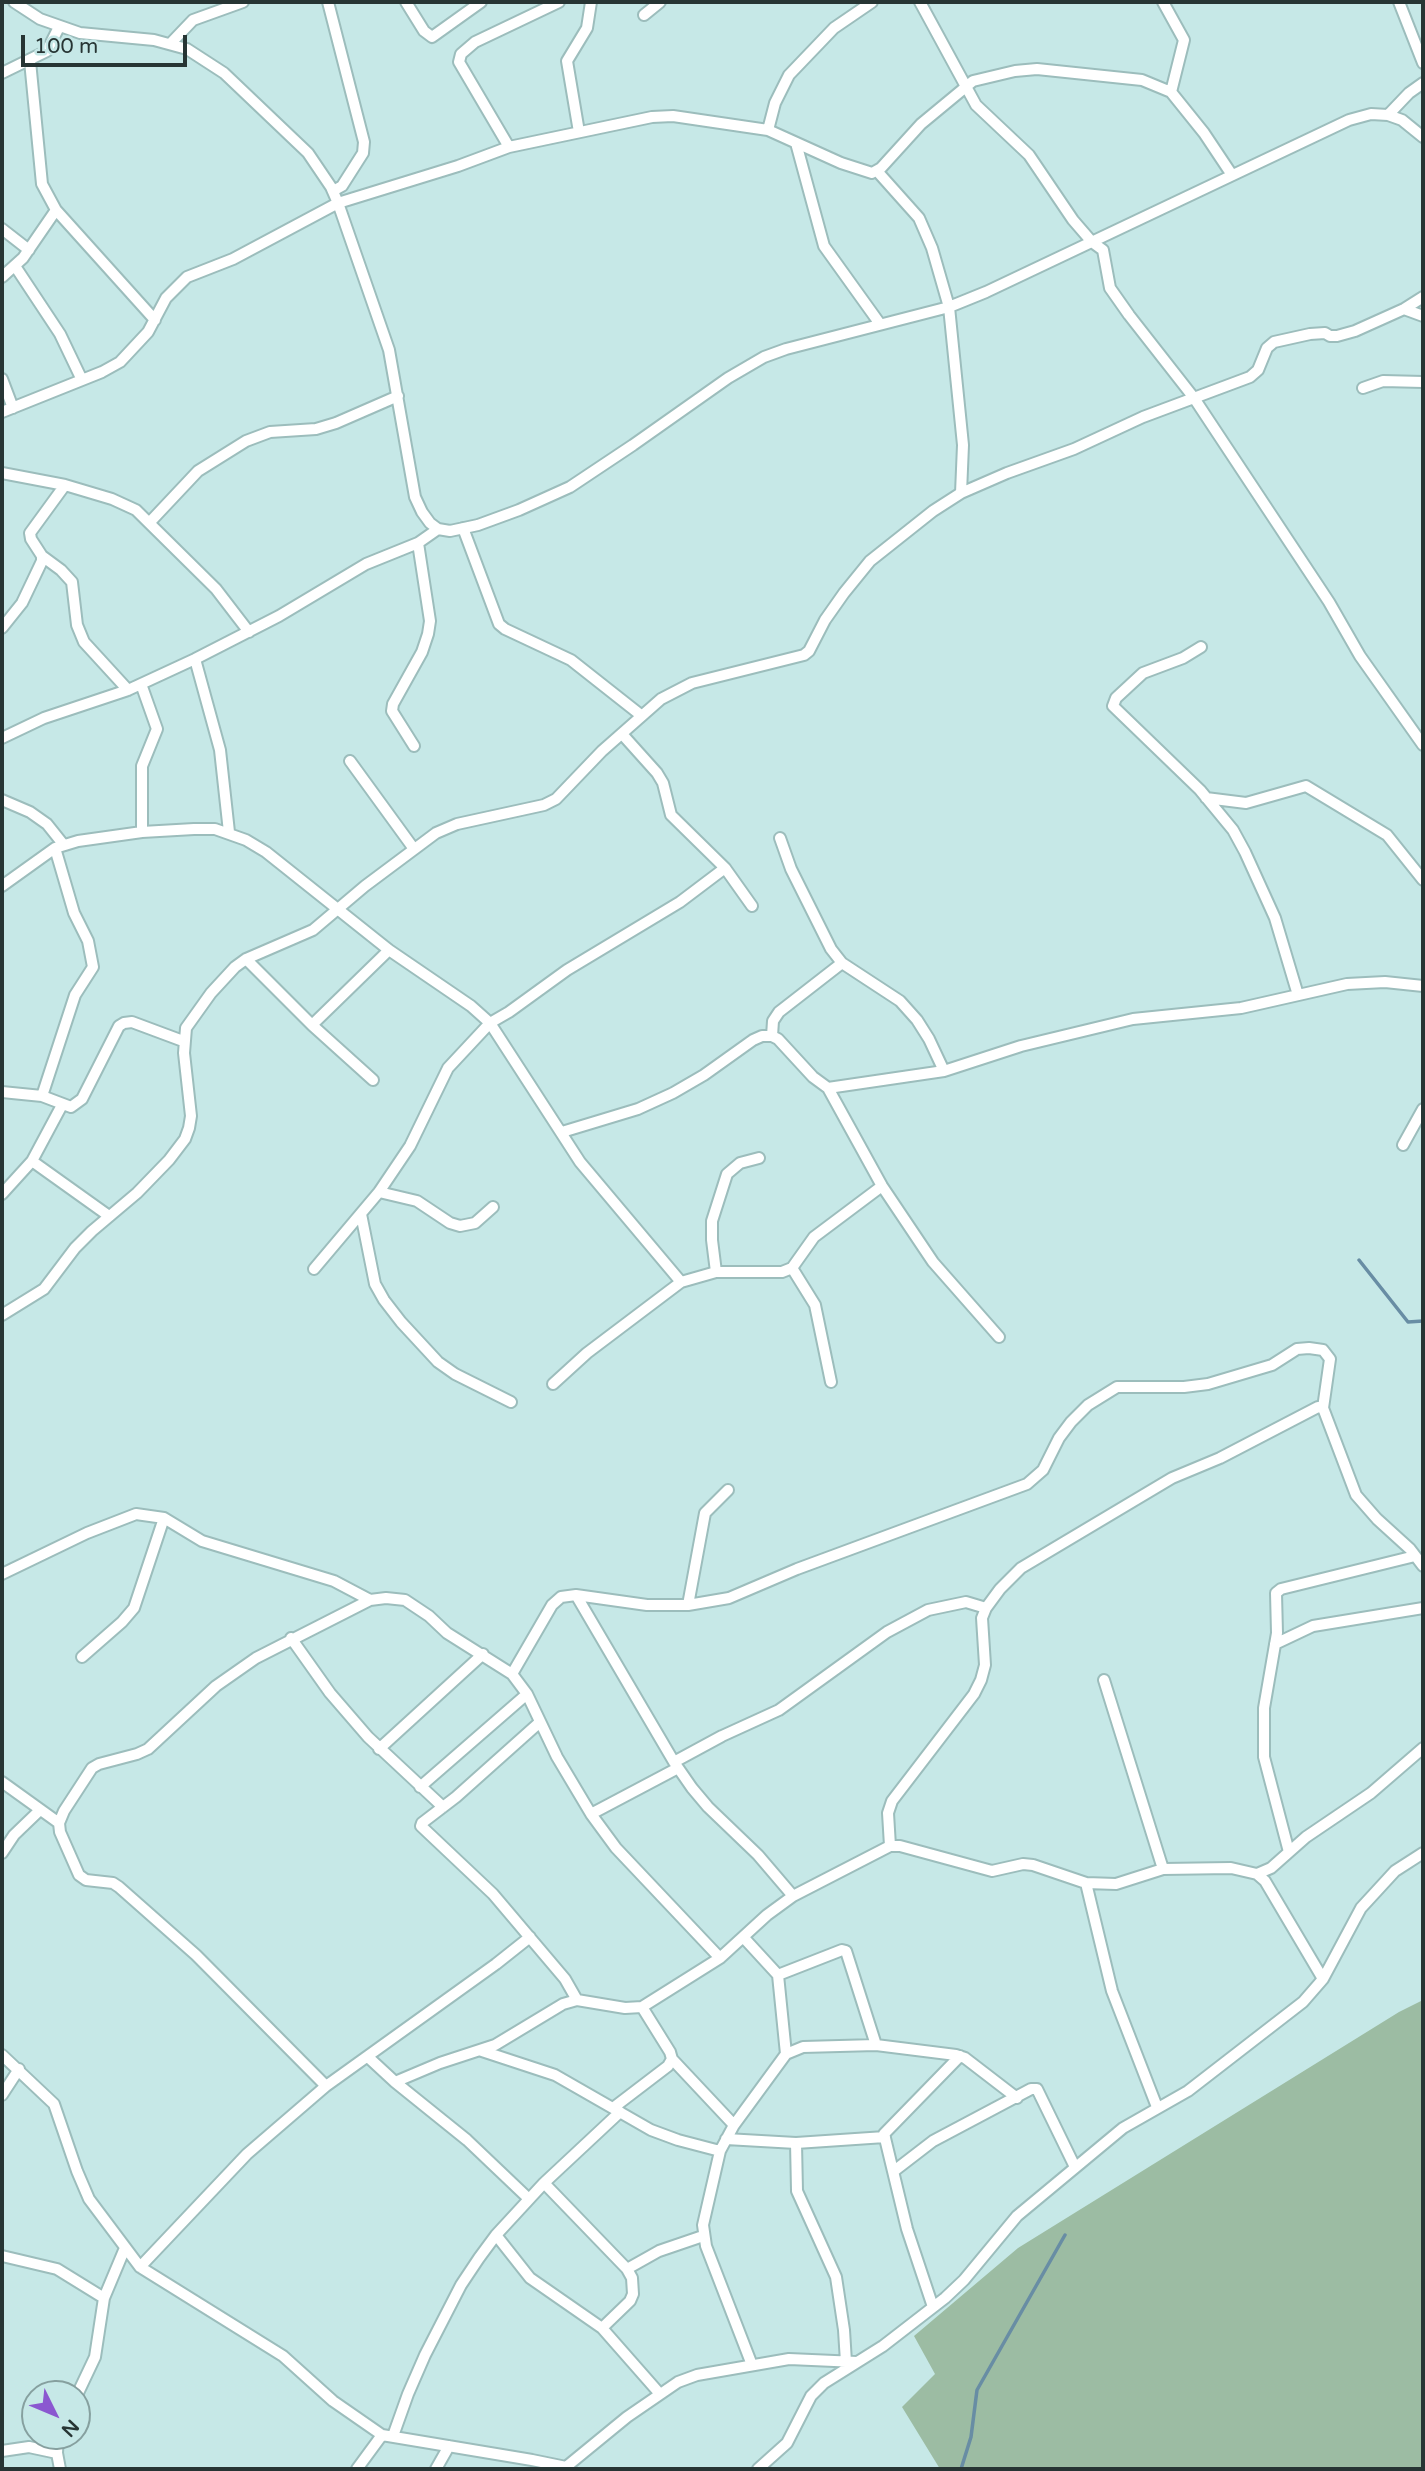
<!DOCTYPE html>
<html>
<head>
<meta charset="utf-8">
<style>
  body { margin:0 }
  #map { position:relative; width:1425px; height:2471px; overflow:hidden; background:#c6e8e7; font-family:"Varela Round",sans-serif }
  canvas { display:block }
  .frame { position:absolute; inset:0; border:4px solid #273534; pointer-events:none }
  .north { position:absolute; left:21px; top:2380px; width:70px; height:70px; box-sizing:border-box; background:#c6e8e7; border:2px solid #86a09f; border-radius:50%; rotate:133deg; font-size:19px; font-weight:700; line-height:28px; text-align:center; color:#273534 }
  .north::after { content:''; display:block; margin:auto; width:24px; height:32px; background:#8b58d0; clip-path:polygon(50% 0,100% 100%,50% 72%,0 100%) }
  .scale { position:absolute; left:21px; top:35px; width:166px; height:32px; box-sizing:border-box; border:4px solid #273534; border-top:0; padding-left:9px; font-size:21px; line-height:24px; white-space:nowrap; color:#273534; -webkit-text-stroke:5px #c6e8e7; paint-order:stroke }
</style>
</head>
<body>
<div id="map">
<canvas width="1425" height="2471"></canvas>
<div class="frame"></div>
<div class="north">N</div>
<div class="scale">100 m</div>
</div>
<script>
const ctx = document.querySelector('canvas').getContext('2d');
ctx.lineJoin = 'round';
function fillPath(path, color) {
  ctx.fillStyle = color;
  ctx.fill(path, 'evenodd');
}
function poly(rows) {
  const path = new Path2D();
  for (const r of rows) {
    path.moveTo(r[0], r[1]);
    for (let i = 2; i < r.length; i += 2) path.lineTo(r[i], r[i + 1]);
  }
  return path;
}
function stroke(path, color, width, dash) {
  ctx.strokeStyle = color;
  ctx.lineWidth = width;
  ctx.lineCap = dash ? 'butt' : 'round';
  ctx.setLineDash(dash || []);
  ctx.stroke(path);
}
const green = poly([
  [1423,2000,1423,2469,940,2469,902,2407,935,2374,914,2336,1018,2248,1399,2012]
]);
const stream = poly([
  [1359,1260,1408,1322,1423,1321],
  [961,2469,971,2437,977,2390,1065,2235]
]);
const minor = poly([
  [14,2,40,19,80,33,154,40,187,49,224,73,308,153,331,187,338,203,389,350,415,497,422,512,430,523,438,529,450,531,478,525,519,510,570,487,633,445,728,378,764,357,786,349,949,307,986,292,1349,120,1371,114,1388,115,1402,120,1423,137],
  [328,2,364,142,363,153,342,186,333,191],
  [406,2,424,31,432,37,481,2],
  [920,2,976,105,1029,155,1073,220,1092,242,1103,250,1110,288,1129,315,1194,398,1329,602,1360,656,1423,745],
  [1163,2,1184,40,1171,92],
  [1399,2,1423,63],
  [644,15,660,2],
  [171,43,193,20,243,2],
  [30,61,42,184,56,210,155,320],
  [2,73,47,51,59,27],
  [1388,115,1409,93,1423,83],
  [768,130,775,103,789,75,834,28,872,2],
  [579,132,567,61,587,28,591,2],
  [796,143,824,246,880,324],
  [509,147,459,62,461,54,475,42,559,2],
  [877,171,919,218,932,248,949,307,963,445,961,493],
  [2,229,29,250],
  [15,266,60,334,82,380],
  [2,277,23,258,56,210],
  [1404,309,1423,316],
  [2,379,13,408],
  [1363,388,1383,381,1423,382],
  [2,412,102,372,120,362,148,332,166,298,187,277,233,259,338,203,458,166,509,147,652,117,673,116,768,130,841,163,872,173,881,168,921,124,973,81,1015,71,1037,69,1142,80,1171,92,1204,133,1232,175],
  [2,473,65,485,112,499,136,510,216,589,249,632],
  [150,522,198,471,246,441,270,432,316,429,336,423,398,396],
  [463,528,499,624,505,629,571,660,642,716],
  [42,556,61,570,72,582,77,625,84,642,128,690],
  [2,628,22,603,42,561,42,556,31,539,30,533,65,485],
  [1201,647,1183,658,1143,673,1116,698,1113,706,1200,790,1233,830,1245,852,1275,918,1298,995],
  [195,659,220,750,229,832],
  [141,684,157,729,142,766,142,832],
  [622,734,657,773,663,783,671,815,725,868,752,906],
  [2,738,44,718,128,690,195,659,279,616,366,564,418,543,438,529],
  [414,746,392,711,393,704,422,652,428,634,430,621,418,543],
  [350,761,414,849],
  [1206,798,1246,803,1306,786,1387,835,1423,880],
  [2,800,30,812,47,824,63,844],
  [780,838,791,869,831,949,842,963,900,1001,917,1020,929,1039,944,1071],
  [2,886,55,848,78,841,142,832,194,829,215,829,246,840,266,852,389,950,471,1006,490,1023,580,1162,681,1282],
  [246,959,312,1025,373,1080],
  [312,1025,389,950],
  [772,1036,773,1021,779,1012,842,963],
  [828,1088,882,1186,933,1262,999,1337],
  [2,1092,42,1096,71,1107,82,1099,119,1026,124,1023,132,1022,183,1041],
  [42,1096,75,995,93,967,88,941,74,913,55,848],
  [562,1132,638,1109,673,1093,704,1075,753,1040,762,1036,772,1036,778,1039,813,1077,828,1088,944,1071,1021,1046,1133,1019,1241,1008,1347,984,1385,982,1423,986],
  [1403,1145,1423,1109],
  [32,1161,109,1216],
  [379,1192,417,1201,450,1223,460,1226,475,1223,493,1207],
  [2,1194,32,1161,62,1105],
  [361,1214,375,1284,384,1300,401,1322,438,1362,455,1374,511,1402],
  [792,1268,815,1305,831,1382],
  [314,1269,379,1192,410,1146,448,1068,490,1023,509,1012,567,970,680,902,725,868],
  [716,1272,712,1240,712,1221,727,1174,740,1163,759,1158],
  [2,1315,44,1289,75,1248,92,1231,137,1193,169,1160,185,1139,189,1128,191,1116,184,1053,186,1028,211,993,235,967,246,959,313,930,365,886,436,833,457,824,544,805,556,799,602,751,661,699,692,683,804,655,809,651,825,620,844,593,870,561,933,511,961,493,1007,473,1074,449,1143,417,1250,377,1258,370,1267,348,1274,342,1310,334,1325,333,1330,336,1337,336,1355,331,1404,309,1423,297],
  [553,1384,587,1353,681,1282,716,1272,782,1272,792,1268,814,1237,882,1186],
  [2,1574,87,1533,136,1514,164,1518,202,1541,334,1581,370,1600],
  [576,1595,674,1762,692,1788,708,1807,758,1855,793,1896],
  [688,1605,705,1513,728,1490],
  [291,1638,330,1693,368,1737,443,1807],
  [1275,1644,1313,1626,1423,1608],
  [82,1657,122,1622,134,1608,164,1518],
  [512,1674,552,1605,561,1597,576,1595,647,1605,688,1605,729,1598,797,1569,1027,1484,1043,1470,1059,1438,1071,1422,1088,1405,1117,1387,1184,1387,1208,1384,1272,1365,1297,1349,1309,1348,1323,1350,1330,1359,1323,1408],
  [1104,1680,1163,1869],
  [540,1722,456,1797,422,1823,421,1826,493,1894,565,1979,577,2000],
  [379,1749,483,1654],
  [674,1762,722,1736,779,1710,887,1632,928,1610,966,1602,986,1608],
  [2,1782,59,1823],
  [420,1787,527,1694],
  [591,1814,678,1768],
  [890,1846,888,1813,892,1801,974,1694,981,1680,985,1665,982,1618,986,1608,1000,1589,1021,1568,1172,1478,1220,1458,1318,1407,1323,1408,1356,1495,1377,1519,1410,1549,1423,1566],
  [1289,1852,1264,1757,1264,1708,1277,1633,1276,1593,1281,1589,1415,1556],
  [2,1853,14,1835,40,1810],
  [1257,1874,1271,1868,1306,1837,1371,1793,1423,1748],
  [1086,1883,1112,1991,1157,2107],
  [744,1938,778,1975,786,2054],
  [778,1975,842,1950,846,1951,876,2045],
  [482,2051,555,2075,651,2130,678,2140,720,2151],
  [2,2055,54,2104,77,2171,89,2199,140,2267,283,2356,333,2401,382,2435,532,2460,566,2467,627,2417,678,2382,697,2375,789,2359,857,2362],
  [368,2057,395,2082,467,2140,529,2199],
  [672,2059,734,2125],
  [395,2082,440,2063,495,2045,563,2004,577,2000,625,2008,642,2007,720,1958,767,1915,793,1896,890,1846,900,1846,992,1871,1023,1864,1033,1865,1086,1883,1116,1884,1163,1869,1231,1868,1257,1874,1265,1881,1323,1979],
  [326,2086,196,1955,119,1887,113,1883,86,1880,79,1875,60,1832,59,1823,64,1811,92,1768,99,1764,137,1754,148,1749,216,1686,256,1658,370,1600,386,1598,405,1600,429,1616,447,1633,512,1674,527,1694,557,1757,591,1814,616,1848,720,1958],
  [2,2095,19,2069],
  [613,2108,668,2066,672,2059,670,2052,642,2007],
  [726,2139,796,2143,885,2137],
  [796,2143,797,2191,836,2277,844,2330,846,2362],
  [894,2171,933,2141,1031,2089,1037,2089,1075,2167],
  [544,2183,627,2269,632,2278,633,2294,630,2301,602,2328],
  [496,2235,530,2278,602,2328,660,2394],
  [2,2256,57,2269,104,2298],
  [140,2267,247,2154,326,2086,496,1964,530,1937],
  [627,2269,659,2251,703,2236],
  [933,2307,907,2229,884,2134,960,2056],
  [752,2365,706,2246,703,2225,720,2151,734,2125,786,2054,803,2047,876,2045,956,2055,965,2058,1017,2098],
  [77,2395,95,2357,104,2298,125,2248],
  [58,2436,57,2453,60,2469],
  [393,2436,408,2394,425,2355,461,2285,479,2258,496,2235,544,2183,620,2112],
  [2,2451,29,2447,57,2453],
  [357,2469,382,2435],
  [436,2469,449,2446],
  [758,2469,787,2443,811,2396,824,2383,883,2346,945,2298,964,2280,1017,2216,1123,2128,1188,2091,1303,2002,1323,1979,1361,1908,1395,1871,1423,1853]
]);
fillPath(green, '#9cbca3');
stroke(stream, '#688da4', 3.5);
stroke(minor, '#9cbdbc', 14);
stroke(minor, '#fff', 10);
</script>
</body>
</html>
